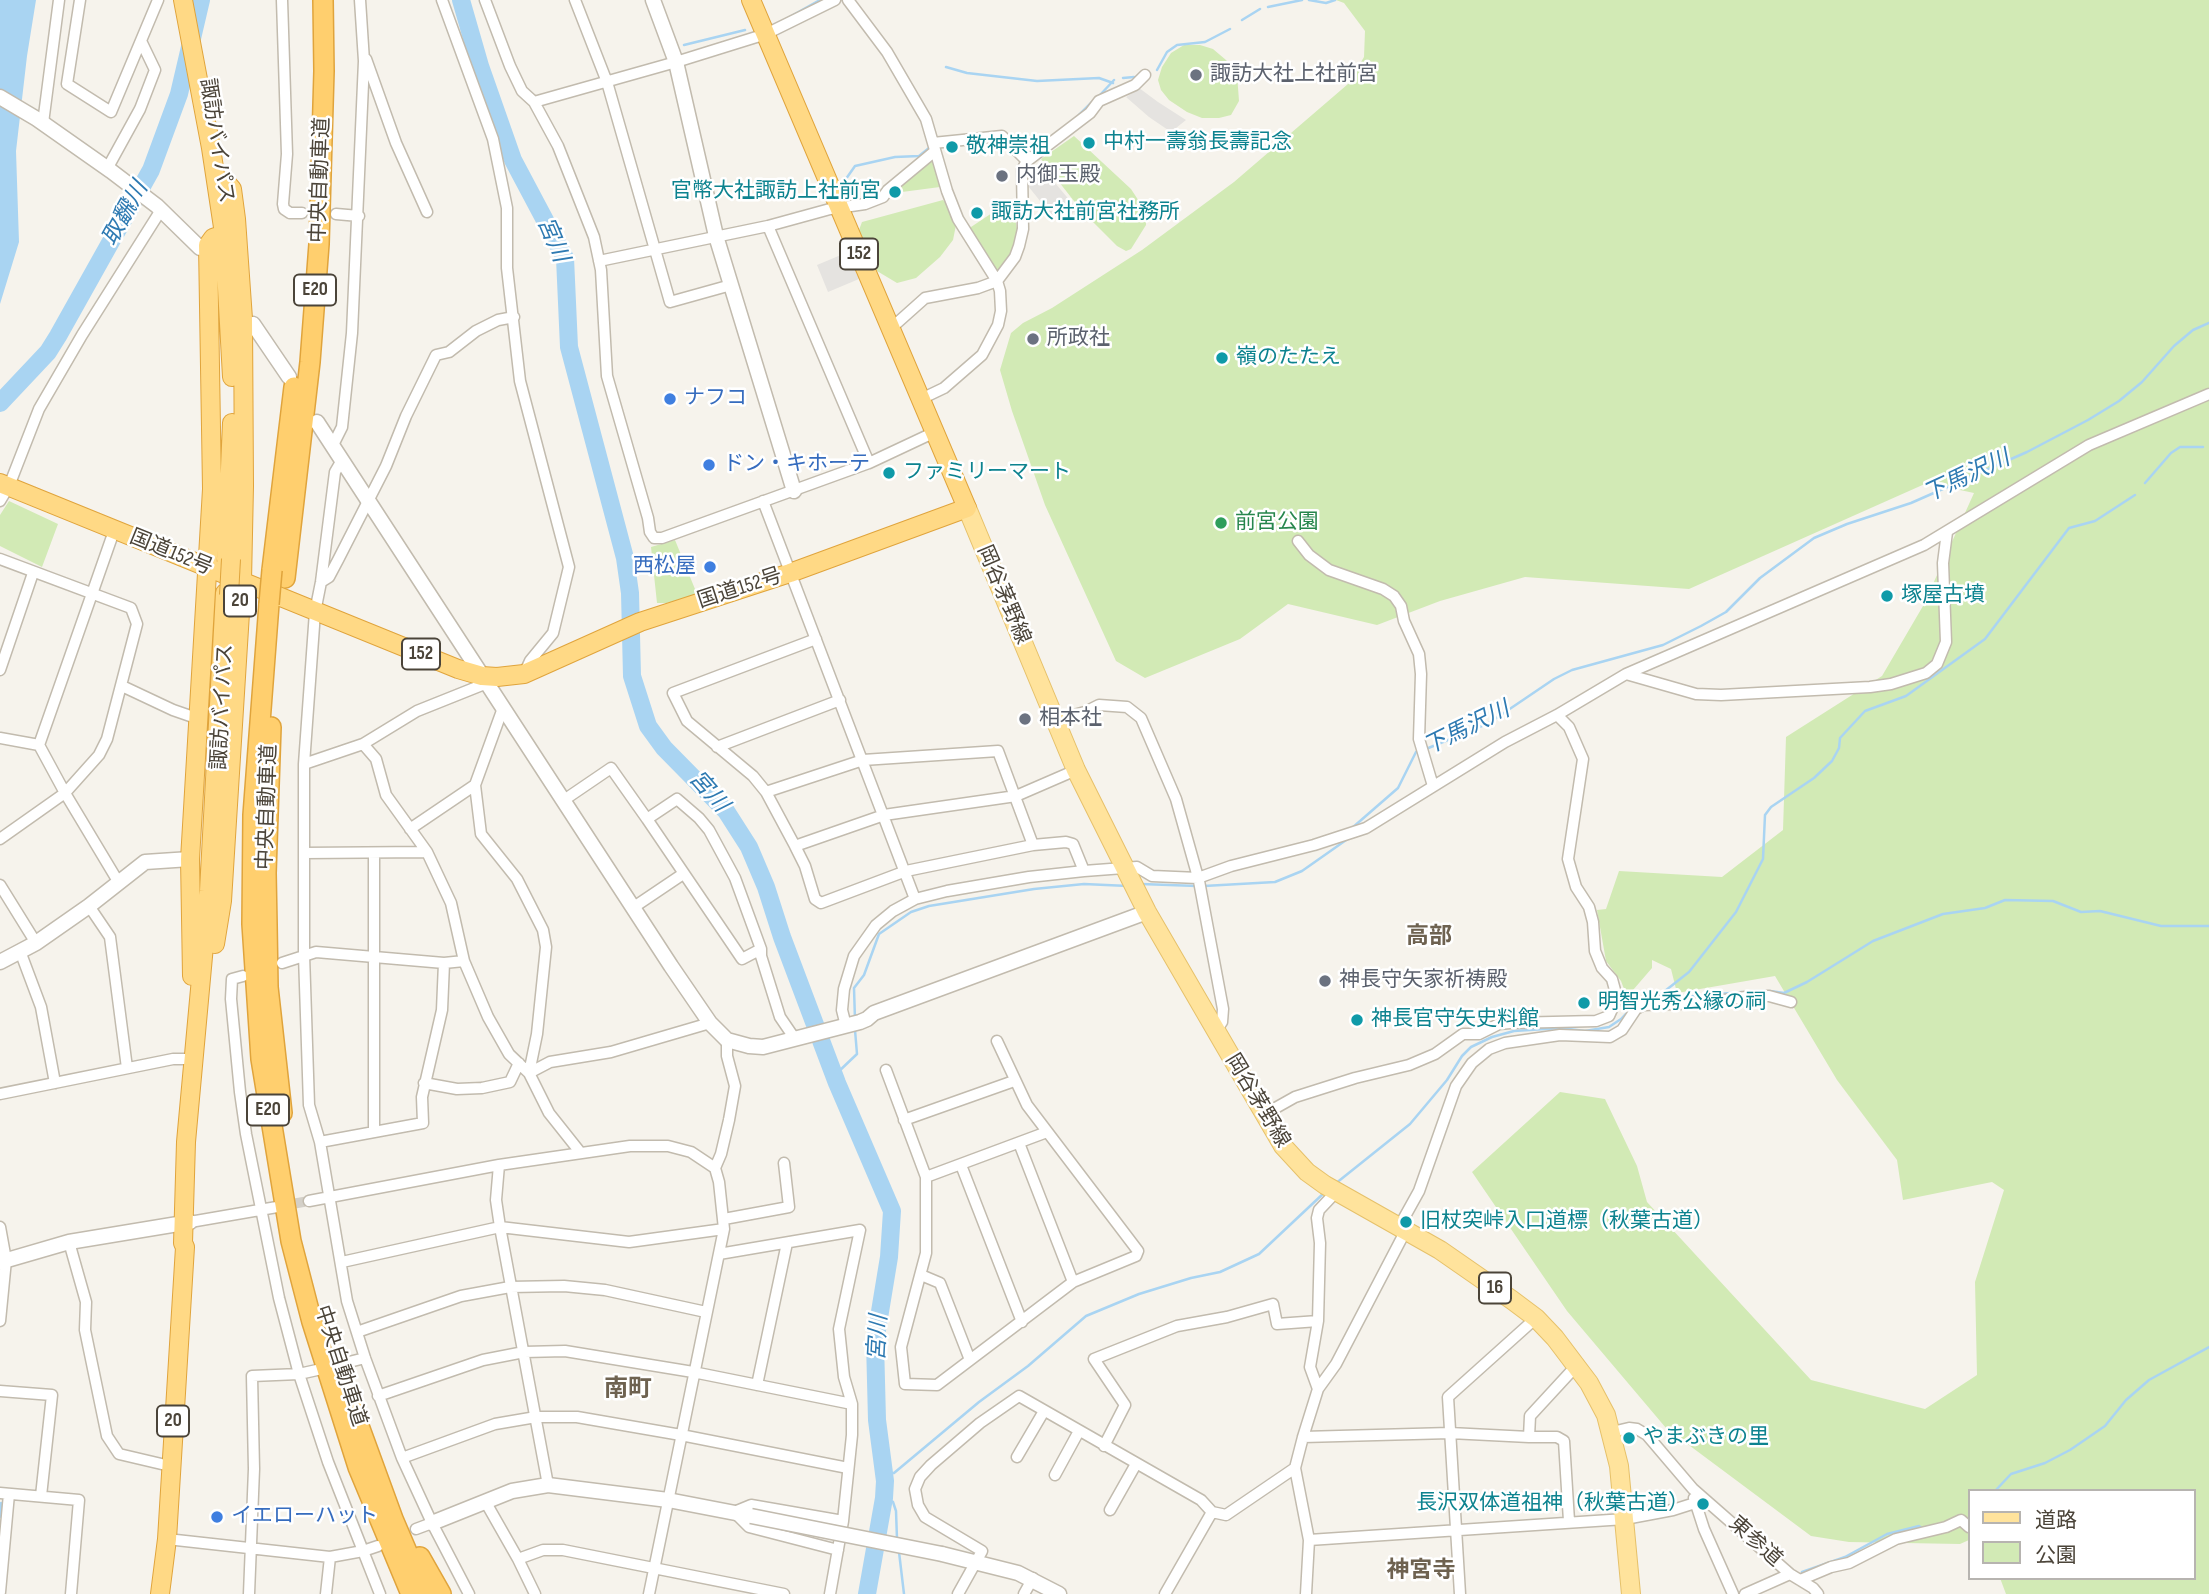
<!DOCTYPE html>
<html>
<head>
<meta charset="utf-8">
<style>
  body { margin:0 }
  #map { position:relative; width:2209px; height:1594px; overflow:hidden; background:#f6f3ec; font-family:"Sofia Sans Condensed","Noto Sans JP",sans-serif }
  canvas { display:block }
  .legend { position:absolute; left:1968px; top:1489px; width:228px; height:91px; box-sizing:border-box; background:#fff; border:2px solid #b7b4b0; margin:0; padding:9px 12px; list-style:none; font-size:21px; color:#4b4439 }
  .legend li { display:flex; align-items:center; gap:14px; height:35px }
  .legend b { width:35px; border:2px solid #b7b4b0 }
</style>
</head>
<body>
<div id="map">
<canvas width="2209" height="1594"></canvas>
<ul class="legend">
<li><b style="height:9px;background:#ffe39c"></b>道路</li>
<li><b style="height:19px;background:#d2eab5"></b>公園</li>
</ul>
</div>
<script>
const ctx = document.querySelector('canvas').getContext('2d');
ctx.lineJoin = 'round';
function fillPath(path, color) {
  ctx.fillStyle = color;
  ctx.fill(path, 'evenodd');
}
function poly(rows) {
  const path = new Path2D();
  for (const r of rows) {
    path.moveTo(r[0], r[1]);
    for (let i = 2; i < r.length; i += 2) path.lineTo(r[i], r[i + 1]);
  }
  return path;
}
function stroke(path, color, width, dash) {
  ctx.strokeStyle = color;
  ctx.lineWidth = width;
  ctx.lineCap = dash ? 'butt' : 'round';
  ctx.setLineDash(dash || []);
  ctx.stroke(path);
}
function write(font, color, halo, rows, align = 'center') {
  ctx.font = font + ' "Sofia Sans Condensed","Noto Sans JP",sans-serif';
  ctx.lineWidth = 5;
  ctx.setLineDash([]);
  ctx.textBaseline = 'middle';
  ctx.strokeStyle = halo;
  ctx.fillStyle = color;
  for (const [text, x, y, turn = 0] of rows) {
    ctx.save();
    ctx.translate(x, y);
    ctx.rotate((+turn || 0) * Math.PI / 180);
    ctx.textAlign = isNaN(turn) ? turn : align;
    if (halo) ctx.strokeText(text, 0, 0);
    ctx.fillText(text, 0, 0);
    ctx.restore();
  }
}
const green = poly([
  [1336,0,2209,0,2209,1594,2006,1594,2000,1578,2193,1578,2193,1491,1969,1491,1969,1540,1960,1544,1849,1542,1811,1536,1666,1428,1567,1311,1472,1172,1560,1092,1605,1099,1637,1166,1647,1202,1811,1380,1925,1409,1977,1375,1975,1282,2004,1190,1992,1182,1903,1200,1897,1160,1837,1080,1775,976,1677,993,1671,969,1652,960,1652,968,1627,997,1621,981,1606,961,1597,910,1606,909,1619,871,1722,877,1783,830,1786,737,1882,676,1923,606,1974,493,1927,483,1689,589,1525,577,1440,601,1377,625,1288,604,1240,639,1145,678,1116,661,1045,505,1012,411,1000,370,1011,333,1023,323,1052,308,1142,250,1234,182,1348,84,1364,57,1365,31,1344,3],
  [1184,45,1200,45,1213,49,1226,60,1237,74,1239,101,1231,115,1219,118,1202,118,1187,112,1169,100,1161,90,1158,80,1162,67,1171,53],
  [1074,136,1131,189,1146,212,1146,225,1131,249,1126,251,1117,246,1081,210,1041,159],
  [932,157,942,183,940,187,902,192,899,187],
  [943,200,948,205,956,225,953,240,940,257,916,278,897,283,877,271,859,230,862,222],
  [1008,208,1014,213,1018,234,1012,254,995,274,968,229,998,209],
  [9,501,58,524,42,567,0,546,0,515],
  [675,540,697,594,667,603,657,603,651,547]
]);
const parking = poly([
  [1135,85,1158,102,1186,120,1171,132,1149,117,1126,97,1134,92,1131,86],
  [1045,171,1077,209,1065,221,1060,222,1053,217,1028,186],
  [848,252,859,279,828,292,817,265]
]);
const water = poly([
  [0,0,36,0,27,56,16,151,19,242,0,304]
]);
const stream = poly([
  [1309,0,1326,3,1335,0],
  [1268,7,1302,0],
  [786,19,820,0],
  [1242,20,1260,9],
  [684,45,745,30],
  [946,67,967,73,1037,81,1099,78,1113,83],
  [1157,70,1167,52,1177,45,1205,42,1230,29],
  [1123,78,1134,77],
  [1100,95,1114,80],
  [1079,115,1092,102],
  [847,199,841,186,855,166,895,157,919,156,929,148],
  [2145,483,2171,453,2180,447,2203,447],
  [1426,749,1489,723,1554,679,1572,670,1663,645,1701,626,1726,612,1760,578,1814,538,1847,524,1911,503,2027,452,2088,420,2119,401,2142,382,2174,346,2193,330,2209,323],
  [1352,828,1398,788,1416,752,1420,751],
  [1141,884,1197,886],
  [1204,886,1275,882,1302,871,1349,838],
  [1770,991,1784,993,1807,982,1873,941,1943,914,1985,908,2005,900,2053,901,2081,912,2100,911,2161,926,2209,926],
  [1656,998,1689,972,1736,912,1763,859,1765,815,1771,807,1814,778,1832,761,1839,748,1840,738,1865,711,1906,696,1985,639,2069,528,2095,521,2135,495],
  [1648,1000,1742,992],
  [855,1020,854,988,864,975,879,934,911,912,929,906,1034,889,1084,884,1128,886],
  [836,1074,857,1054,855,1030],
  [1335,1184,1410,1124,1447,1080,1462,1056,1471,1047,1492,1037,1514,1031,1561,1028,1585,1031,1609,1027,1621,1019,1637,1002,1641,1001],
  [884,1473,894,1473,979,1402,1028,1366,1086,1316,1139,1294,1191,1278,1220,1272,1259,1254,1325,1192],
  [1995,1491,2011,1474,2045,1463,2070,1450,2105,1426,2126,1400,2149,1380,2209,1347],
  [884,1498,893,1502,896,1511,897,1539],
  [0,1517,1,1503],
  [899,1552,904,1594],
  [1802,1572,1845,1557,1887,1534,1919,1526,1922,1528]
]);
const river = poly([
  [461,0,480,66,513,160,565,258,569,347,625,558,630,593,632,676,648,726,664,748,726,811,749,847,766,887,782,937,837,1083,892,1211,889,1257,875,1342,877,1420,885,1481,884,1498,867,1594],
  [0,403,48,352,58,336,151,170,179,94,201,0]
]);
const minorTunnel = poly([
  [280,1206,309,1201]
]);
const minor = poly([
  [80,0,67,84,111,112,158,0],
  [282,0,287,154,283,204,284,209,290,213,302,213],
  [442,0,493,139,507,208,507,268,520,381,569,567,553,633,530,661,524,674],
  [485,0,510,66,522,91,534,102,558,146,594,237,601,270,607,376,648,518,650,532,654,538,662,538,869,463,768,226],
  [575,0,607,82,670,302,731,285],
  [848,0,887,52,926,119,947,191,958,219,997,281,1000,291,1001,311,998,325,982,355,944,388,921,399],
  [366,59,396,143,427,212],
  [534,102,676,62,766,34,835,0],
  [43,123,59,0],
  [933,143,1002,136,1027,161],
  [107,169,140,109,155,70,142,43],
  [336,214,359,216],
  [599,261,768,226,830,209,865,204,883,197,888,190,935,151],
  [891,325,897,323,925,298,978,288,997,281,1015,257,1019,246,1023,229,1022,170,1027,161,1090,113,1099,101,1135,85,1145,75],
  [332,447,342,427,352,333,364,61,360,0],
  [342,460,335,472,321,582,315,612,304,764,304,955,309,1105,320,1142,347,1301,365,1358,402,1458,432,1523,469,1594],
  [869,463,935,432],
  [0,501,9,486,39,409,82,335,161,210],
  [763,501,915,899],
  [114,531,39,745,65,793,119,883],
  [1298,541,1309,555,1329,570,1383,589,1394,596,1401,606,1404,621,1419,654,1421,674,1419,739,1433,786],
  [0,559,131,608,137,624,107,739,99,755,65,793,0,839],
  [321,582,329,577,338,560,386,466,406,416,436,355,449,352,476,331,498,320,514,317],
  [816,639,673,693,687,721,753,776,766,792,795,846,805,866,815,899,821,903,906,871,1033,845,1066,842,1073,844,1084,871],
  [0,670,33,573],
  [1626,674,1696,694,1721,695,1870,687,1891,684,1926,673,1937,664,1946,642,1943,563,1947,532],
  [122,686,173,710,199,719],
  [503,708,475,785,481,834,517,879,543,930,546,947,537,1034,529,1073],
  [1055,720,1085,712,1099,705,1127,707,1141,718,1176,799,1199,881,1223,1009,1222,1022,1216,1031],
  [0,738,39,745],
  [363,744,376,759,386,795,427,852,451,903,464,961,488,1017,509,1054,529,1073,549,1113,580,1152],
  [717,747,840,700],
  [304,764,363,744,417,711,487,683],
  [766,792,863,760,998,751,1033,845],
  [564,800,611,768,647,819,677,799,699,818,709,830,735,878,761,949,761,956,780,1017,795,1039],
  [647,819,742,959,761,949],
  [410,829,475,785],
  [795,846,884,815,1016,796,1076,770],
  [304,853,427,852],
  [374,853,374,1131],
  [0,885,36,943],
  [89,906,110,937,127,1068],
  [634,907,683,874],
  [20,951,41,1007,55,1083],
  [282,963,316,952,444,963,464,961],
  [243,976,232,979,231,999,240,1092,246,1134,279,1298,299,1374,328,1462,380,1594],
  [846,1026,842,1010,844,989,854,956,876,925,893,911,915,899,947,891,1029,877,1084,871,1137,867,1152,876,1198,878,1231,866,1314,845,1366,828,1505,742,1557,715,1626,674,1924,545,2089,445,2209,394],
  [886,1070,926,1177,926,1253,901,1347,905,1384,937,1385,1073,1282,1136,1256,1138,1251,1027,1105,997,1041],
  [529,1073,550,1062,611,1052,710,1023],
  [424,1083,457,1089,482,1088,510,1082,519,1063],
  [0,1094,173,1059,192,1059],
  [1263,1115,1295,1097,1355,1078,1409,1065,1435,1054,1463,1034,1479,1034,1499,1024,1510,1023,1596,1021,1609,1016,1614,1005,1615,990,1612,979,1602,968,1595,951,1593,922,1589,907,1576,887,1568,859,1583,759,1569,727,1557,715],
  [904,1120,1014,1081],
  [320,1142,423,1123,422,1097,442,1010,444,963],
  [1019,1143,1073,1282],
  [499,1165,496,1200,500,1227,548,1485],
  [961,1165,1022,1322],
  [715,1168,721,1154,729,1120,735,1086,727,1056,727,1040],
  [926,1177,1047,1132],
  [309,1201,499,1165,630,1146,668,1146,691,1152,715,1168,719,1182,724,1229,649,1594],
  [724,1219,789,1207,784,1163],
  [190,1222,277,1207],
  [0,1227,6,1260,0,1321],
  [1399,1227,1419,1191,1456,1086,1472,1063,1489,1049,1505,1043,1560,1035,1610,1037,1622,1030,1636,1009,1643,1005,1705,1003,1752,996,1769,996,1791,1002],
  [69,1242,86,1302,85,1330,107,1436,119,1454,170,1466],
  [719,1254,860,1230,839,1329,844,1377,852,1404,852,1435,843,1521,830,1594],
  [342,1262,500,1227,629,1242,724,1229],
  [921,1275,940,1283,970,1360],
  [357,1332,461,1296,510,1287,564,1286,605,1290,706,1312],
  [349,1362,365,1358],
  [757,1385,787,1243],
  [1318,1389,1310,1367,1318,1321,1320,1243,1317,1218,1319,1210,1336,1192],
  [0,1391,52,1395,41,1496],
  [378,1396,483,1360,524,1352,565,1351,693,1372,852,1404],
  [1612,1432,1629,1428,1637,1429,1647,1435,1693,1489,1790,1574,1813,1588,1818,1594],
  [1303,1437,1450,1433,1529,1437,1530,1416,1577,1365],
  [1529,1437,1557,1437,1564,1441,1569,1521],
  [1104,1446,1125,1405,1094,1359,1177,1326,1227,1317,1273,1304,1277,1324,1318,1321],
  [1017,1457,1044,1411],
  [402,1458,495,1424,536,1417,577,1417,681,1435,848,1468],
  [1055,1475,1079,1431],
  [0,1493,79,1500,71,1594],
  [1694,1498,1704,1529,1733,1594],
  [485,1501,518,1559,535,1594],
  [1110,1510,1136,1464],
  [416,1529,432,1523],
  [167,1539,330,1557,363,1551,378,1546],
  [1309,1540,1625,1519,1673,1510,1695,1503],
  [838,1550,749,1527,734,1512,751,1505,843,1521],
  [518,1559,543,1550,563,1550,784,1594],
  [1800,1580,1831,1567,1849,1563,1896,1539,1946,1527,1961,1520,1969,1527],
  [0,1592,9,1494],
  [249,1594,254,1469,252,1376,299,1374,317,1370],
  [326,1594,330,1557],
  [958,1594,982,1551,925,1517,918,1505,915,1489,920,1477,931,1465,980,1423,1019,1396,1201,1500,1212,1512,1226,1515,1295,1468],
  [1024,1594,1033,1578],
  [1165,1594,1212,1512],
  [1306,1594,1309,1540,1295,1468,1303,1437,1318,1389,1336,1364,1406,1230],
  [1460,1594,1448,1397,1536,1318],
  [1745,1594,1790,1574]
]);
const tertiary = poly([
  [653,0,676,62,716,236,794,491],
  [0,97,37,119,111,171,157,206,200,248],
  [253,324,289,377],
  [317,422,671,966,710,1023,727,1040,749,1046,763,1047,860,1022,867,1019,874,1013,1147,912],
  [0,962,36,943,89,906,145,862,190,859],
  [0,1262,69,1242,190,1222],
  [432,1523,512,1491,548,1485,668,1500,751,1516],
  [942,1554,1018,1573,1059,1594]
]);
const primary = poly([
  [967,508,1076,770,1147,912,1283,1146,1307,1172,1325,1185,1440,1250,1512,1300,1536,1318,1555,1338,1589,1383,1606,1415,1619,1466,1631,1594]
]);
const trunk = poly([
  [183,0,211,148,224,234,232,377],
  [0,483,458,669,482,676,497,677,524,674,640,622,790,573,967,508,751,0],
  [226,559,232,423],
  [215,944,222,901,242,581,244,486,243,319,236,219,232,189,226,182],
  [192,976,190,859,212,489,208,245,213,238,224,234],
  [160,1594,167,1539,185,1247,183,1243,186,1142,209,891,225,593]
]);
const motorway = poly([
  [272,570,294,387],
  [285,578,310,362,319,244,324,71,323,0],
  [269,604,253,815,252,924,261,1059,291,1241,312,1322,358,1467,411,1594],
  [271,727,266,873,267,925,268,987,282,1113],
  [340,1374,393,1519,425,1594],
  [420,1557,441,1594]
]);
const tertiaryBridge = poly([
  [751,1516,942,1554]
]);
const trunkBridge = poly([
  [229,595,231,559]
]);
const motorwayBridge = poly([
  [269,604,272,570]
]);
const markers = [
  [1196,75,7,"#6b7280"],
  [1089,143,7,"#0f9aa8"],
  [952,147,7,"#0f9aa8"],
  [1002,176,7,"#6b7280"],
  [895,192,7,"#0f9aa8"],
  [977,213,7,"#0f9aa8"],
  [1033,339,7,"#6b7280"],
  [1222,358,7,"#0f9aa8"],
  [670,399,7,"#3f7fe0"],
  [709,465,7,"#3f7fe0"],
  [889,473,7,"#0f9aa8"],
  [1221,523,7,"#2e9e5b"],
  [710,567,7,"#3f7fe0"],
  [1887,596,7,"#0f9aa8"],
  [1025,719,7,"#6b7280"],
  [1325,981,7,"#6b7280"],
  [1584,1003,7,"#0f9aa8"],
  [1357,1020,7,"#0f9aa8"],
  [1406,1222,7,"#0f9aa8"],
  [1629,1438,7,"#0f9aa8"],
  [1703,1504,7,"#0f9aa8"],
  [217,1517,7,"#3f7fe0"]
];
const shields = [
  [859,254,38],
  [315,290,42],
  [240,601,32],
  [421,654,38],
  [268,1110,42],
  [1495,1288,32],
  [173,1421,32]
];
const shieldNames = [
  ["152",859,254],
  ["E20",315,290],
  ["20",240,601],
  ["152",421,654],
  ["E20",268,1110],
  ["16",1495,1288],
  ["20",173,1421]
];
const worshipNames = [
  ["諏訪大社上社前宮",1210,75],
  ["内御玉殿",1016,176],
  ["所政社",1047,339],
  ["相本社",1039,719],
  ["神長守矢家祈祷殿",1339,981]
];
const streetNames = [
  ["諏訪バイパス",216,141,81],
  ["中央自動車道",321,180,-88],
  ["国道152号",171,553,22],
  ["国道152号",740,589,-18],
  ["岡谷茅野線",1003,595,67],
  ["諏訪バイパス",223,707,-87],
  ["中央自動車道",268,807,-88],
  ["岡谷茅野線",1257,1101,59],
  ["中央自動車道",340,1366,72],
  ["東参道",1755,1542,42]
];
const cultureNames = [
  ["中村一壽翁長壽記念",1103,143],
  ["敬神崇祖",966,147],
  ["官幣大社諏訪上社前宮",881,192,"right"],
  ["諏訪大社前宮社務所",991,213],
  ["嶺のたたえ",1236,358],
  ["ファミリーマート",903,473],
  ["塚屋古墳",1901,596],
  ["明智光秀公縁の祠",1598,1003],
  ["神長官守矢史料館",1371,1020],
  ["旧杖突峠入口道標（秋葉古道）",1420,1222],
  ["やまぶきの里",1643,1438],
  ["長沢双体道祖神（秋葉古道）",1689,1504,"right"]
];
const shopNames = [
  ["ナフコ",684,399],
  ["ドン・キホーテ",723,465],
  ["西松屋",696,567,"right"],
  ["イエローハット",231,1517]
];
const leisureNames = [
  ["前宮公園",1235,523]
];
const waterNames = [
  ["取飜川",126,214,-61],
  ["宮川",552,240,67],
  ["下馬沢川",1967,477,-25],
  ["下馬沢川",1467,729,-26],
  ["宮川",708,792,49],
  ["宮川",879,1338,-87]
];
const neighbourhoodNames = [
  ["高部",1429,937],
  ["神宮寺",1421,1571]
];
const quarterNames = [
  ["南町",628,1390]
];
fillPath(green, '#d2eab5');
fillPath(parking, '#e5e3e0');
fillPath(water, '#a9d4f2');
stroke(stream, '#a9d4f2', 2.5);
stroke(river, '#a9d4f2', 18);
stroke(minorTunnel, '#d4d0c8', 10, [10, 5]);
stroke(minor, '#c2bbae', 13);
stroke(tertiary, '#c2bbae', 17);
stroke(primary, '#e6c16a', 20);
stroke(trunk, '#e0a43c', 20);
stroke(motorway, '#e0a43c', 22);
stroke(minor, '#fff', 10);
stroke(tertiary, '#fff', 14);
stroke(primary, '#ffe39c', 18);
stroke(trunk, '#ffd985', 18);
stroke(motorway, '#ffcf6e', 19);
stroke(tertiaryBridge, '#c2bbae', 17, []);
stroke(trunkBridge, '#e0a43c', 20, []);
stroke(motorwayBridge, '#e0a43c', 22, []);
stroke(tertiaryBridge, '#fff', 14);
stroke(trunkBridge, '#ffd985', 18);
stroke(motorwayBridge, '#ffcf6e', 19);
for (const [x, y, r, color] of markers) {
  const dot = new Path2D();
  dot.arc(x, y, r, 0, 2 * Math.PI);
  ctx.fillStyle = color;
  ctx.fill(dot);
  stroke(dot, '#fff', 2.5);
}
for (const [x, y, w] of shields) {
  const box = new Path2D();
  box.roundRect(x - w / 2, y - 15.5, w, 31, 5);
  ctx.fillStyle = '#fff';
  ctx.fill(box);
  stroke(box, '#4b4439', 2);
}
write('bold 19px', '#4b4439', null, shieldNames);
write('21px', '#5b616d', '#fff', worshipNames, 'left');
write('21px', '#4b4439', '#fff', streetNames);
write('21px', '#0d838f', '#fff', cultureNames, 'left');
write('21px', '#366cbe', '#fff', shopNames, 'left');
write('21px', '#27864d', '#fff', leisureNames, 'left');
write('italic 23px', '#2e7ab2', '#fff', waterNames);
write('bold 23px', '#6e6250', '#fff', neighbourhoodNames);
write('bold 24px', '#6e6250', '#fff', quarterNames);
</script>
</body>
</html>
